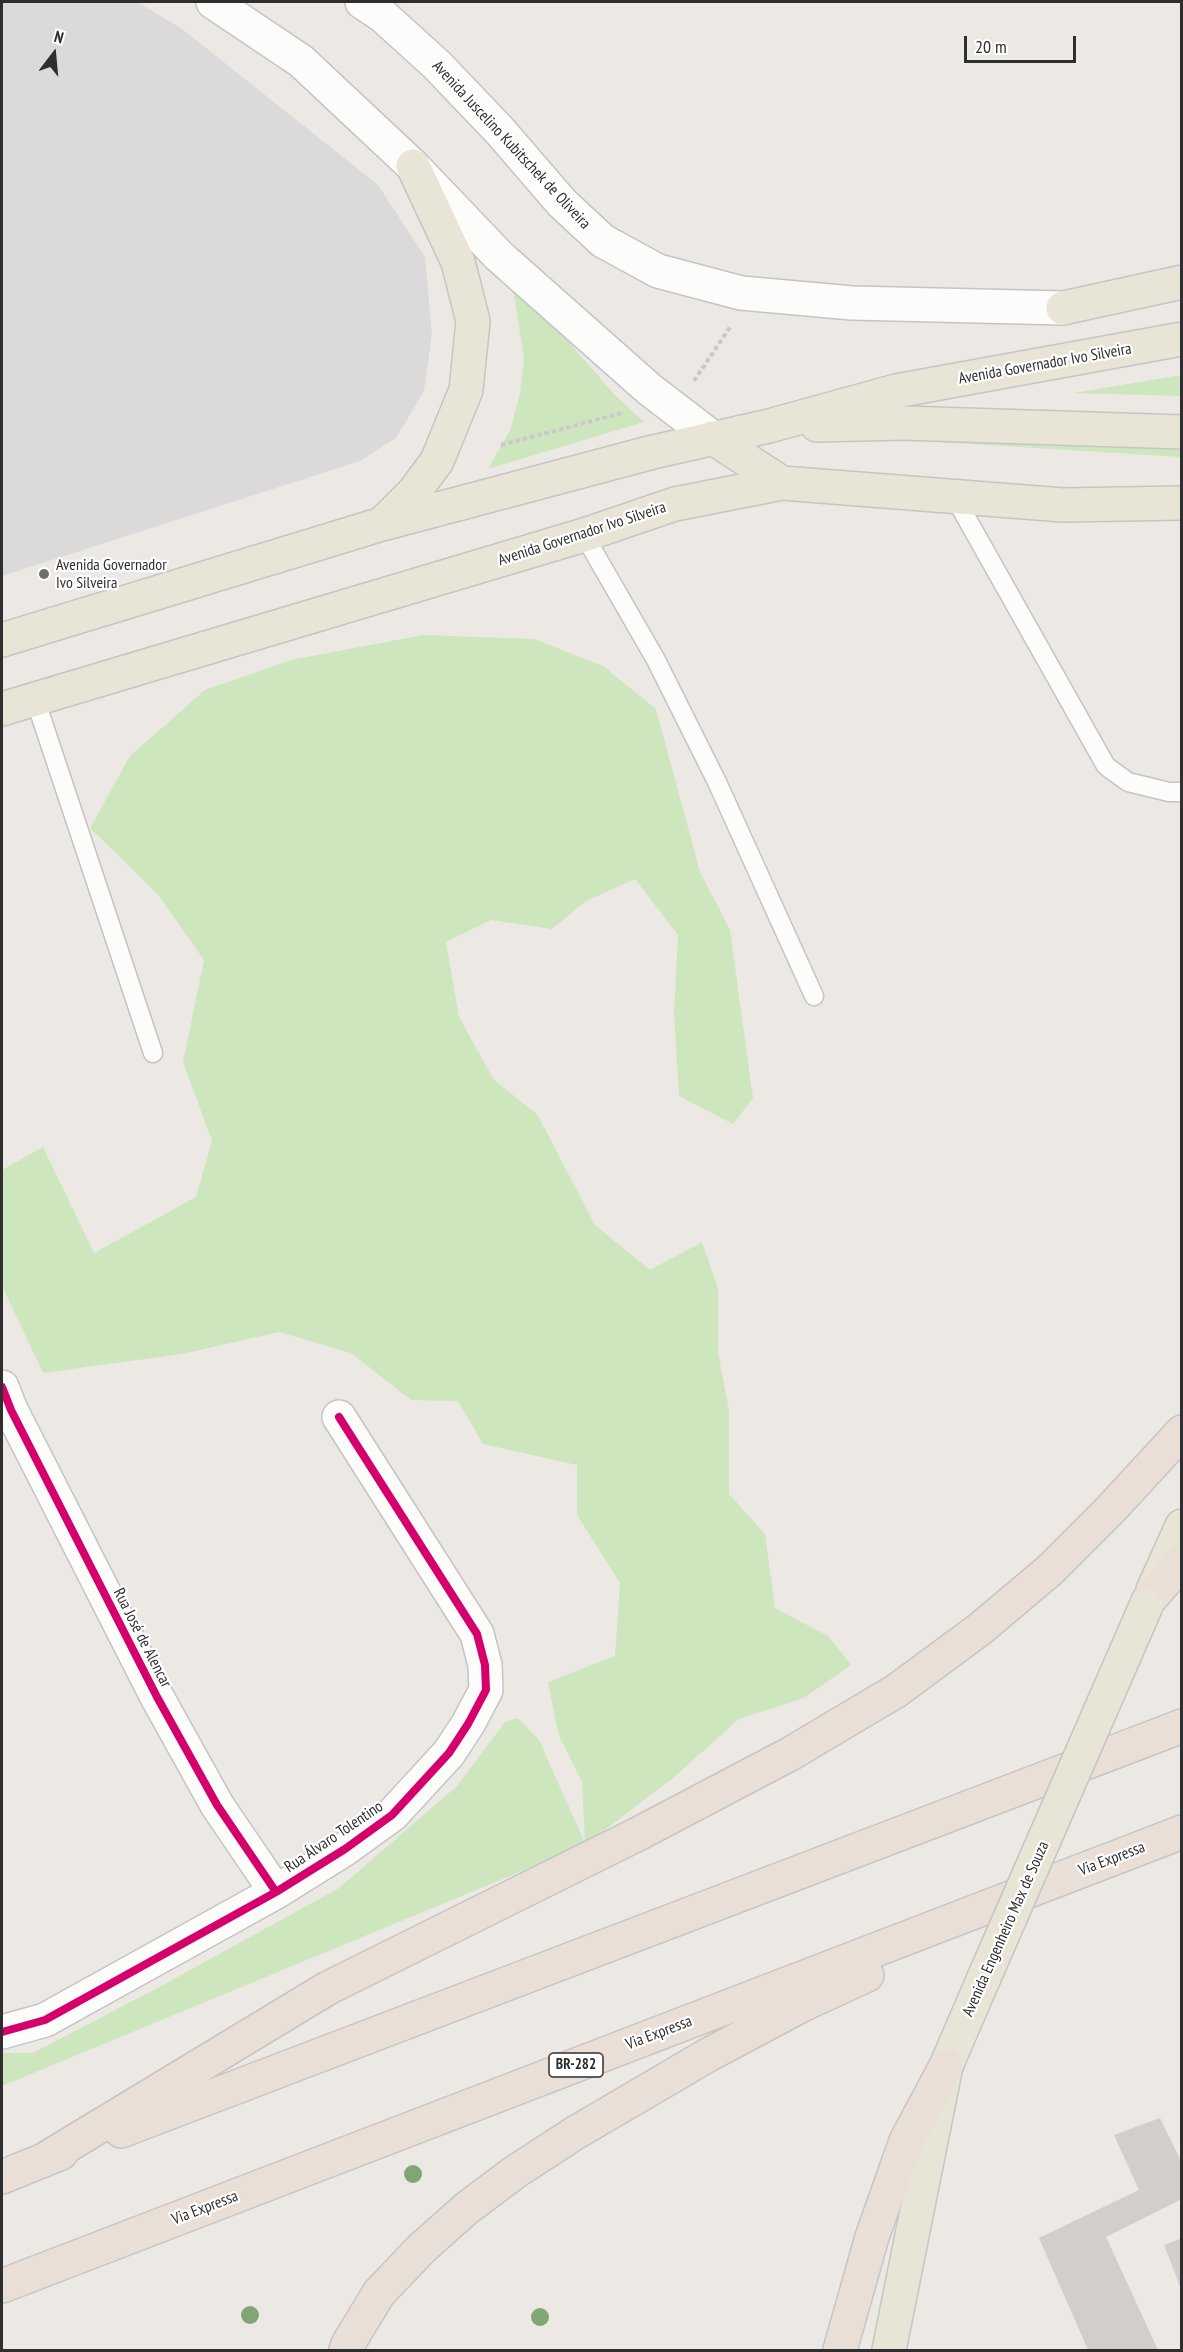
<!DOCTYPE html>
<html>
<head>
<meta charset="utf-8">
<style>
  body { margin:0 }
  #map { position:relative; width:1183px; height:2352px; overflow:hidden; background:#ece8e4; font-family:"PT Sans Narrow",sans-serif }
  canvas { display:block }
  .frame { position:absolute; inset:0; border:3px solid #2e2e2e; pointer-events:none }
  .north { position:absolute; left:24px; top:24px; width:60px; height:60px; -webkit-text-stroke:4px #fff; paint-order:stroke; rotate:16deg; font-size:16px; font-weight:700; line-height:24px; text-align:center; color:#2e2e2e }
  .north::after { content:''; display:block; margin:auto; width:21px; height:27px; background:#2e2e2e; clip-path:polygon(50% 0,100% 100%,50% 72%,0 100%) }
  .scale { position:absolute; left:964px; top:36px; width:112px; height:27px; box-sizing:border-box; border:3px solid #2e2e2e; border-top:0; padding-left:8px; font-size:18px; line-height:21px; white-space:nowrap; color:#2e2e2e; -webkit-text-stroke:4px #fff; paint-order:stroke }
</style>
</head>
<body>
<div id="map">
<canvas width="1183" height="2352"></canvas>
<div class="frame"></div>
<div class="north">N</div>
<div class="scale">20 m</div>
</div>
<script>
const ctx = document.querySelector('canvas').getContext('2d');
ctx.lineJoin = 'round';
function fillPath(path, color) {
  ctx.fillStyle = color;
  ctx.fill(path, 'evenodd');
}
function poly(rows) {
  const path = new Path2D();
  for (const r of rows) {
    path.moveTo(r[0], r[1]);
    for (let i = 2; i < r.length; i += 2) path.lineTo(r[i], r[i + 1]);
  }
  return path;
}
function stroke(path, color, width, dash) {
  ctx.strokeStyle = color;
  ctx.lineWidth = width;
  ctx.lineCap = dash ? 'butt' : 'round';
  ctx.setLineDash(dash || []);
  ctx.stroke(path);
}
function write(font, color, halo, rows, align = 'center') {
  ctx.font = font + ' "PT Sans Narrow",sans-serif';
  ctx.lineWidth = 4.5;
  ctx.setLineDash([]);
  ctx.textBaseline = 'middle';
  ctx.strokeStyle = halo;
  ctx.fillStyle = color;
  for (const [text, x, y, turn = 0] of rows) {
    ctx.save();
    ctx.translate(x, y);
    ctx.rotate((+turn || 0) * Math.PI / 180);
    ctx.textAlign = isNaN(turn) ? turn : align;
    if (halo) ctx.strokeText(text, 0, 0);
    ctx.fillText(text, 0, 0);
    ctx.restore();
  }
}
const industrial = poly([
  [2,2,137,2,181,28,378,185,425,257,432,334,424,391,396,438,360,461,2,576]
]);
const green = poly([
  [511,276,614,394,644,422,488,469,511,428,520,393,524,358],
  [1181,375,1181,396,1073,393],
  [874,438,1181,445,1181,457],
  [423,635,534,639,603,666,656,709,700,872,730,930,753,1098,733,1124,679,1096,674,1014,678,935,635,879,586,901,552,929,491,920,446,942,459,1017,494,1080,537,1114,595,1225,650,1270,702,1242,718,1288,718,1353,729,1410,729,1494,765,1534,775,1608,828,1636,851,1665,804,1698,739,1719,673,1778,585,1845,2,2086,2,2053,33,2053,163,1985,339,1888,457,1786,505,1722,518,1718,539,1740,585,1843,582,1782,558,1733,548,1682,615,1656,620,1583,577,1515,577,1465,483,1444,458,1401,411,1400,351,1353,279,1332,182,1354,43,1373,2,1286,2,1170,43,1147,94,1253,196,1197,212,1141,183,1062,204,960,159,896,90,828,130,756,205,690,291,660]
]);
const building = poly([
  [1160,2118,1182,2163,1182,2199,1106,2237,1158,2350,1088,2350,1039,2238,1139,2190,1114,2135],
  [1182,2238,1182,2289,1181,2289,1164,2245]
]);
const path = poly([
  [694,381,730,327],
  [501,445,622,413]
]);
const lane = poly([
  [954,496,1106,766,1128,782,1169,792,1182,792],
  [584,535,656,660,717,782,814,996],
  [35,699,153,1053]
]);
const street = poly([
  [2,1387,11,1410,157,1697,217,1805,276,1892],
  [2,2032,45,2020,276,1892,345,1849,392,1815,449,1753,468,1724,486,1690,485,1665,477,1634,339,1417]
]);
const secondary = poly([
  [213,2,301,61,413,166,499,256,649,389,713,438],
  [362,2,383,16,437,65,500,131,562,203,603,241,658,271,741,293,852,303,1063,308]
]);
const primary = poly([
  [1063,308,1182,282],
  [817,425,904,423,1182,432],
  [713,438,782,483],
  [382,524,414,492,437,461,466,390,473,321,458,262,413,166],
  [2,640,382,524,653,452,769,426,896,391,1182,339],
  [2,709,584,535,675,504,782,483,1063,505,1182,503],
  [1153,1590,1182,1526],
  [889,2350,946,2066,983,1980]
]);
const highway = poly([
  [1148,1601,1182,1562],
  [121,2131,1182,1726],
  [42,2161,328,1988,636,1835,790,1754,896,1691,980,1629,1050,1570,1110,1510,1182,1432],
  [2,2177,61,2153],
  [2,2286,1182,1832],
  [346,2350,348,2344,379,2293,422,2248,467,2208,515,2172,575,2133,708,2055,802,2005,867,1975],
  [840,2350,872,2237,906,2141,946,2066]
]);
const primaryBridge = poly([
  [983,1980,1146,1606]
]);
const cycleway = poly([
  [2,1387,11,1410,157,1697,217,1805,276,1892],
  [2,2032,45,2020,276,1892,345,1849,392,1815,449,1753,468,1724,486,1690,485,1665,477,1634,339,1417]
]);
const trees = [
  [413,2174],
  [250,2315],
  [540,2317]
];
const markers = [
  [44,574,6,"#706f6e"]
];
const shields = [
  [576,2065,54]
];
const shieldNames = [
  ["BR-282",576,2065]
];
const streetNames = [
  ["Avenida Juscelino Kubitschek de Oliveira",511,145,47],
  ["Avenida Governador Ivo Silveira",1045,364,-10],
  ["Avenida Governador Ivo Silveira",582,534,-18],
  ["Rua José de Alencar",142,1638,63],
  ["Rua Álvaro Tolentino",334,1837,-34],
  ["Via Expressa",1112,1859,-21],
  ["Avenida Engenheiro Max de Souza",1006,1929,-66],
  ["Via Expressa",659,2033,-21],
  ["Via Expressa",205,2208,-21]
];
const poiNames = [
  ["Avenida Governador",56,565],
  ["Ivo Silveira",56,583]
];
fillPath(industrial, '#dcd9db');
fillPath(green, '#cee6be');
fillPath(building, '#d1cecb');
stroke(lane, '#c5c4c5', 21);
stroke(street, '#c5c4c5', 36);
stroke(secondary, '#c5c4c5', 36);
stroke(primary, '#c6c5c4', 36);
stroke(highway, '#c6c5c4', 36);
stroke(path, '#c9c9c8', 4, [4.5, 3]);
stroke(lane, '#fcfcfb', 18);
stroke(street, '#fcfcfb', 33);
stroke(secondary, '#fcfcfb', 33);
stroke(primary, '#e8e4d6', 33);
stroke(highway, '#eadfd6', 33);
stroke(primaryBridge, '#c6c5c4', 36, []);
stroke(primaryBridge, '#e8e4d6', 33);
stroke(cycleway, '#d6006c', 8);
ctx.fillStyle = '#82a575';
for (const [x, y] of trees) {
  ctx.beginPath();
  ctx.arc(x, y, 9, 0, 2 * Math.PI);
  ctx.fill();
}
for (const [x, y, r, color] of markers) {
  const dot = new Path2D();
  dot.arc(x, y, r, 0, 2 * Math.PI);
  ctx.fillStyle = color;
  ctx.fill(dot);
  stroke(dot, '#fff', 2);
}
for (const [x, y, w] of shields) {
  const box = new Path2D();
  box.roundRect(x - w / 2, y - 12, w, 24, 4.5);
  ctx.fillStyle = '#fff';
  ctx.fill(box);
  stroke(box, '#2e2e2e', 1.5);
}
write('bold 15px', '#2e2e2e', null, shieldNames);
write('16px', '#2e2e2e', '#fff', streetNames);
write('16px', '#2e2e2e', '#fff', poiNames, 'left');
</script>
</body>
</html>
